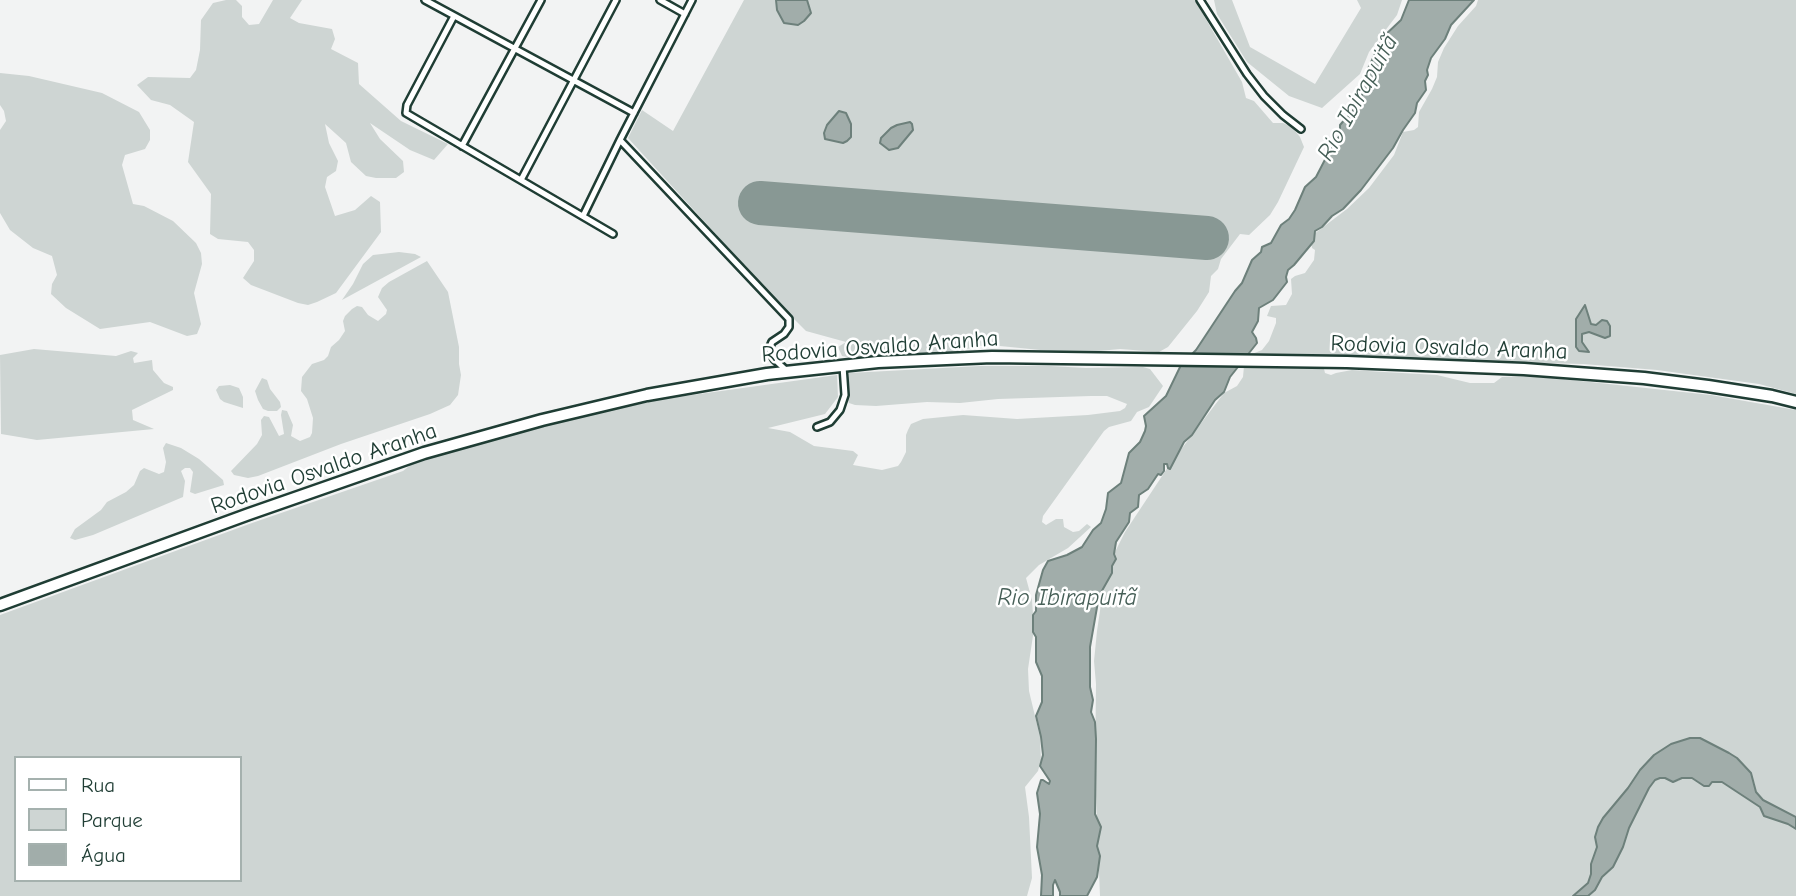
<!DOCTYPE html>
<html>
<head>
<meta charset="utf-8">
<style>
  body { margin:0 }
  #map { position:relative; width:1796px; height:896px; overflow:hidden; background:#f2f3f3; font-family:"Comic Neue",sans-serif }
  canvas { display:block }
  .legend { position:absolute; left:14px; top:756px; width:228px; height:126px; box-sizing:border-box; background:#fff; border:2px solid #a5b1ae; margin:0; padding:9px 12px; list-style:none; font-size:21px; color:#1f3d34 }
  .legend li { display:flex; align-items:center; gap:14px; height:35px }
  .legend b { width:35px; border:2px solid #a5b1ae }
</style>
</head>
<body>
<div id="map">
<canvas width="1796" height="896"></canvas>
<ul class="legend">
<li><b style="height:9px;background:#fff"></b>Rua</li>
<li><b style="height:19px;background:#ced5d3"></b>Parque</li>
<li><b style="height:19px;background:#a1adaa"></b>Água</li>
</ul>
</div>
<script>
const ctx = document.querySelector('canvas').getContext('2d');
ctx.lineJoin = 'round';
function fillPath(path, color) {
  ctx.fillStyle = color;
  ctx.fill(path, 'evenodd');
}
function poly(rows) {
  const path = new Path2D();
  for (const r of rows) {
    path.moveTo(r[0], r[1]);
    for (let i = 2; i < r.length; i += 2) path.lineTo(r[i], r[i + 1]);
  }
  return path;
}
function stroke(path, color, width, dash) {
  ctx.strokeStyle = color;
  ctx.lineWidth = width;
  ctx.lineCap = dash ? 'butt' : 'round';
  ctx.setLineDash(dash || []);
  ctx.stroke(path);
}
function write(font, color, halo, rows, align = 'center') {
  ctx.font = font + ' "Comic Neue",sans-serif';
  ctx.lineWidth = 5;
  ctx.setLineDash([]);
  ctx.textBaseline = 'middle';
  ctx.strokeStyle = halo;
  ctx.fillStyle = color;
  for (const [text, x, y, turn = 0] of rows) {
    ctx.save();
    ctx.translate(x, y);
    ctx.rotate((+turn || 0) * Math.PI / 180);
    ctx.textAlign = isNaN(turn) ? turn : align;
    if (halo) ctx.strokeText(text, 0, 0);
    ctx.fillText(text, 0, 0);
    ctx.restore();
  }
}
const green = poly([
  [226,0,236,0,242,6,242,17,249,25,259,24,273,0,302,0,290,18,299,23,332,29,335,39,331,49,358,63,359,84,401,121,448,144,434,160,410,150,370,123,380,139,403,161,404,172,396,178,376,178,366,176,351,162,346,143,325,124,329,143,338,161,336,171,327,177,325,187,335,216,355,210,371,196,380,202,381,232,336,293,317,302,308,305,298,303,251,285,243,278,254,261,254,250,248,242,218,239,210,234,211,194,188,162,194,122,170,105,151,100,137,85,148,77,190,78,196,70,200,50,201,20,213,3],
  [744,0,1195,0,1242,82,1246,98,1254,101,1273,123,1283,123,1292,127,1300,137,1304,147,1278,202,1270,215,1249,235,1240,234,1221,259,1218,269,1211,276,1209,292,1197,311,1168,347,1159,352,1120,349,1099,351,1050,351,1000,346,981,346,942,354,912,353,852,358,842,356,838,347,846,342,806,331,786,311,628,138,642,110,673,131],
  [1214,0,1232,0,1250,47,1315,84,1361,8,1357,0,1402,0,1397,15,1369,52,1360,74,1322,108,1289,96,1247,62,1217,14],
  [1478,0,1796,0,1796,394,1759,384,1657,370,1583,364,1329,358,1323,365,1325,373,1331,375,1336,373,1352,370,1367,371,1437,375,1470,383,1494,383,1502,377,1534,376,1711,395,1796,410,1796,817,1763,800,1756,792,1754,782,1729,753,1720,749,1671,744,1654,755,1640,770,1628,788,1603,818,1597,847,1591,863,1591,874,1588,883,1573,896,1100,896,1095,772,1096,684,1094,661,1097,631,1106,570,1125,532,1170,464,1224,393,1237,386,1243,377,1244,366,1252,354,1262,350,1269,341,1276,323,1276,318,1267,316,1271,306,1286,305,1292,294,1291,279,1295,276,1305,273,1314,260,1315,250,1312,248,1311,243,1314,234,1347,209,1369,188,1394,155,1403,132,1414,130,1418,127,1419,112,1432,89,1437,77,1438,62,1444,48,1458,26,1476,6],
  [0,73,29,76,102,93,139,112,150,130,150,140,145,149,125,155,122,165,133,204,144,206,173,221,196,243,201,253,202,264,194,293,201,324,197,334,187,336,150,322,100,329,66,308,51,294,52,284,57,275,52,256,33,248,10,230,0,213,0,130,6,121,4,111,0,105],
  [399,252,415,254,421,257,342,300,353,284,363,264,373,255],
  [427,261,448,292,459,347,459,364,461,375,458,395,450,405,430,414,341,444,258,476,248,478,234,475,231,471,257,444,262,435,261,420,264,416,269,417,279,436,284,434,281,415,282,410,287,411,293,425,291,436,300,441,310,437,312,433,313,418,307,399,301,391,302,377,312,364,324,360,328,356,331,347,339,340,345,331,343,321,345,316,352,309,357,306,362,307,368,315,378,321,386,314,387,310,378,297,382,288,389,282],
  [34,349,116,356,131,351,138,353,133,358,134,363,152,360,153,370,164,383,173,387,173,390,132,410,133,420,154,429,37,440,1,434,0,355],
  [980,366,1050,366,1086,368,1143,367,1150,369,1163,386,1149,407,1137,412,1131,421,1109,427,1104,431,1043,516,1042,522,1046,525,1056,519,1063,519,1064,527,1073,532,1079,531,1087,524,1091,527,1068,548,1039,565,1026,578,1032,600,1034,629,1028,669,1029,691,1040,737,1041,760,1038,771,1025,787,1029,817,1032,878,1027,896,0,896,0,615,252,523,403,471,413,463,544,425,663,399,837,375,838,397,825,414,768,428,790,432,814,446,853,451,858,455,853,465,882,470,898,466,901,462,906,452,906,435,908,430,911,424,923,419,963,415,1017,419,1088,415,1120,411,1125,408,1127,404,1107,396,1091,396,998,399,960,403,927,402,876,406,855,405,849,403,847,398,847,382,849,373],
  [16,758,240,758,240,880,16,880],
  [262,378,267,380,270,389,280,402,281,407,277,411,268,411,263,409,258,400,255,391],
  [230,385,239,388,243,397,243,408,224,402,220,399,216,390,219,386],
  [166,443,181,448,199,459,223,480,224,485,195,494,190,492,193,472,190,468,185,468,181,471,185,481,183,497,93,535,75,540,70,538,75,529,101,510,107,502,126,492,134,485,140,471,144,468,159,474,164,472,166,462,163,448],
  [1660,778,1678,781,1682,778,1692,778,1709,786,1712,782,1722,782,1760,807,1769,818,1788,824,1796,829,1796,896,1588,896,1595,890,1602,877,1613,867,1623,847,1629,828,1649,788,1655,780]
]);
const water = poly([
  [776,0,807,0,811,13,804,21,798,25,784,23,777,10,776,0],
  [1409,0,1474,0,1451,25,1445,39,1431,58,1427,70,1428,75,1425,81,1426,90,1417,103,1415,113,1403,130,1393,148,1361,190,1343,209,1332,216,1322,227,1315,231,1314,241,1294,265,1288,270,1286,277,1287,282,1273,300,1259,308,1258,321,1252,332,1256,338,1257,343,1230,377,1224,392,1215,400,1192,435,1184,442,1170,469,1168,468,1167,464,1164,464,1164,471,1161,475,1158,474,1148,489,1139,495,1138,507,1130,513,1129,522,1116,542,1114,554,1116,559,1112,566,1112,573,1099,596,1090,647,1090,687,1093,700,1091,712,1095,722,1096,739,1095,814,1101,827,1097,846,1100,856,1097,877,1087,896,1060,896,1060,892,1055,880,1053,885,1053,896,1041,896,1042,875,1037,847,1040,814,1037,793,1041,780,1043,780,1049,784,1050,781,1040,766,1043,755,1041,737,1036,716,1042,702,1042,676,1036,662,1036,637,1033,632,1033,615,1036,611,1036,595,1043,570,1048,561,1067,555,1082,547,1093,530,1101,523,1106,509,1108,493,1121,483,1129,453,1140,442,1145,431,1146,426,1144,416,1166,396,1181,365,1196,350,1235,291,1242,283,1252,260,1261,252,1262,247,1271,243,1281,225,1289,219,1295,210,1305,187,1316,177,1331,148,1340,135,1340,125,1347,117,1351,115,1357,101,1361,97,1363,93,1364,77,1383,37,1401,20,1409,0],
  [839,111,846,113,851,124,851,137,847,141,843,143,825,139,824,133,827,125,839,111],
  [910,122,912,124,913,130,898,148,889,150,880,143,881,138,891,128,897,125,910,122],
  [1585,305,1591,324,1596,325,1602,320,1607,321,1610,326,1610,336,1605,338,1589,332,1582,334,1582,342,1589,352,1579,351,1576,347,1576,319,1585,305],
  [1690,738,1700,738,1729,753,1737,758,1751,773,1756,792,1763,800,1796,817,1796,829,1788,824,1764,816,1760,807,1722,782,1712,782,1709,786,1704,786,1692,778,1682,778,1673,782,1665,778,1660,778,1655,780,1649,788,1629,828,1623,847,1613,867,1602,877,1595,890,1588,896,1573,896,1588,883,1591,874,1591,864,1597,847,1595,837,1598,827,1603,818,1628,788,1640,770,1654,755,1671,744,1690,738]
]);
const runway = poly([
  [760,203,1207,238]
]);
const street = poly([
  [425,0,634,113],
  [660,0,685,14],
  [1200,0,1247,74,1264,96,1283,115,1301,129],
  [454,16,407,105,406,113,613,234],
  [620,140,789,319,789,327,784,334,772,342,769,349,774,359,788,372],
  [462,146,541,0],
  [521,180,616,0],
  [583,216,620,140,692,0],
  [817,427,830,422,840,410,845,395,843,366]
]);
const highway = poly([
  [0,605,249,514,424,453,542,420,647,395,767,374,878,362,992,357,1347,362,1524,369,1644,378,1708,386,1772,396,1796,402]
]);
const streetNames = [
  ["Rodovia Osvaldo Aranha",880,347,-4],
  ["Rodovia Osvaldo Aranha",1449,348,2],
  ["Rodovia Osvaldo Aranha",324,469,-19]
];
const waterNames = [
  ["Rio Ibirapuitã",1358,98,-61],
  ["Rio Ibirapuitã",1067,598]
];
fillPath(green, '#ced5d3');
fillPath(water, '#a1adaa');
stroke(water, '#6d807b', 2);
stroke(runway, '#889894', 44);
stroke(street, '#1f3d34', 10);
stroke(highway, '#1f3d34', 15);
stroke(street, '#fff', 5);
stroke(highway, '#fff', 10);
write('23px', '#1f3d34', '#fff', streetNames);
write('italic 24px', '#465f57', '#fff', waterNames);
</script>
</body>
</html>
